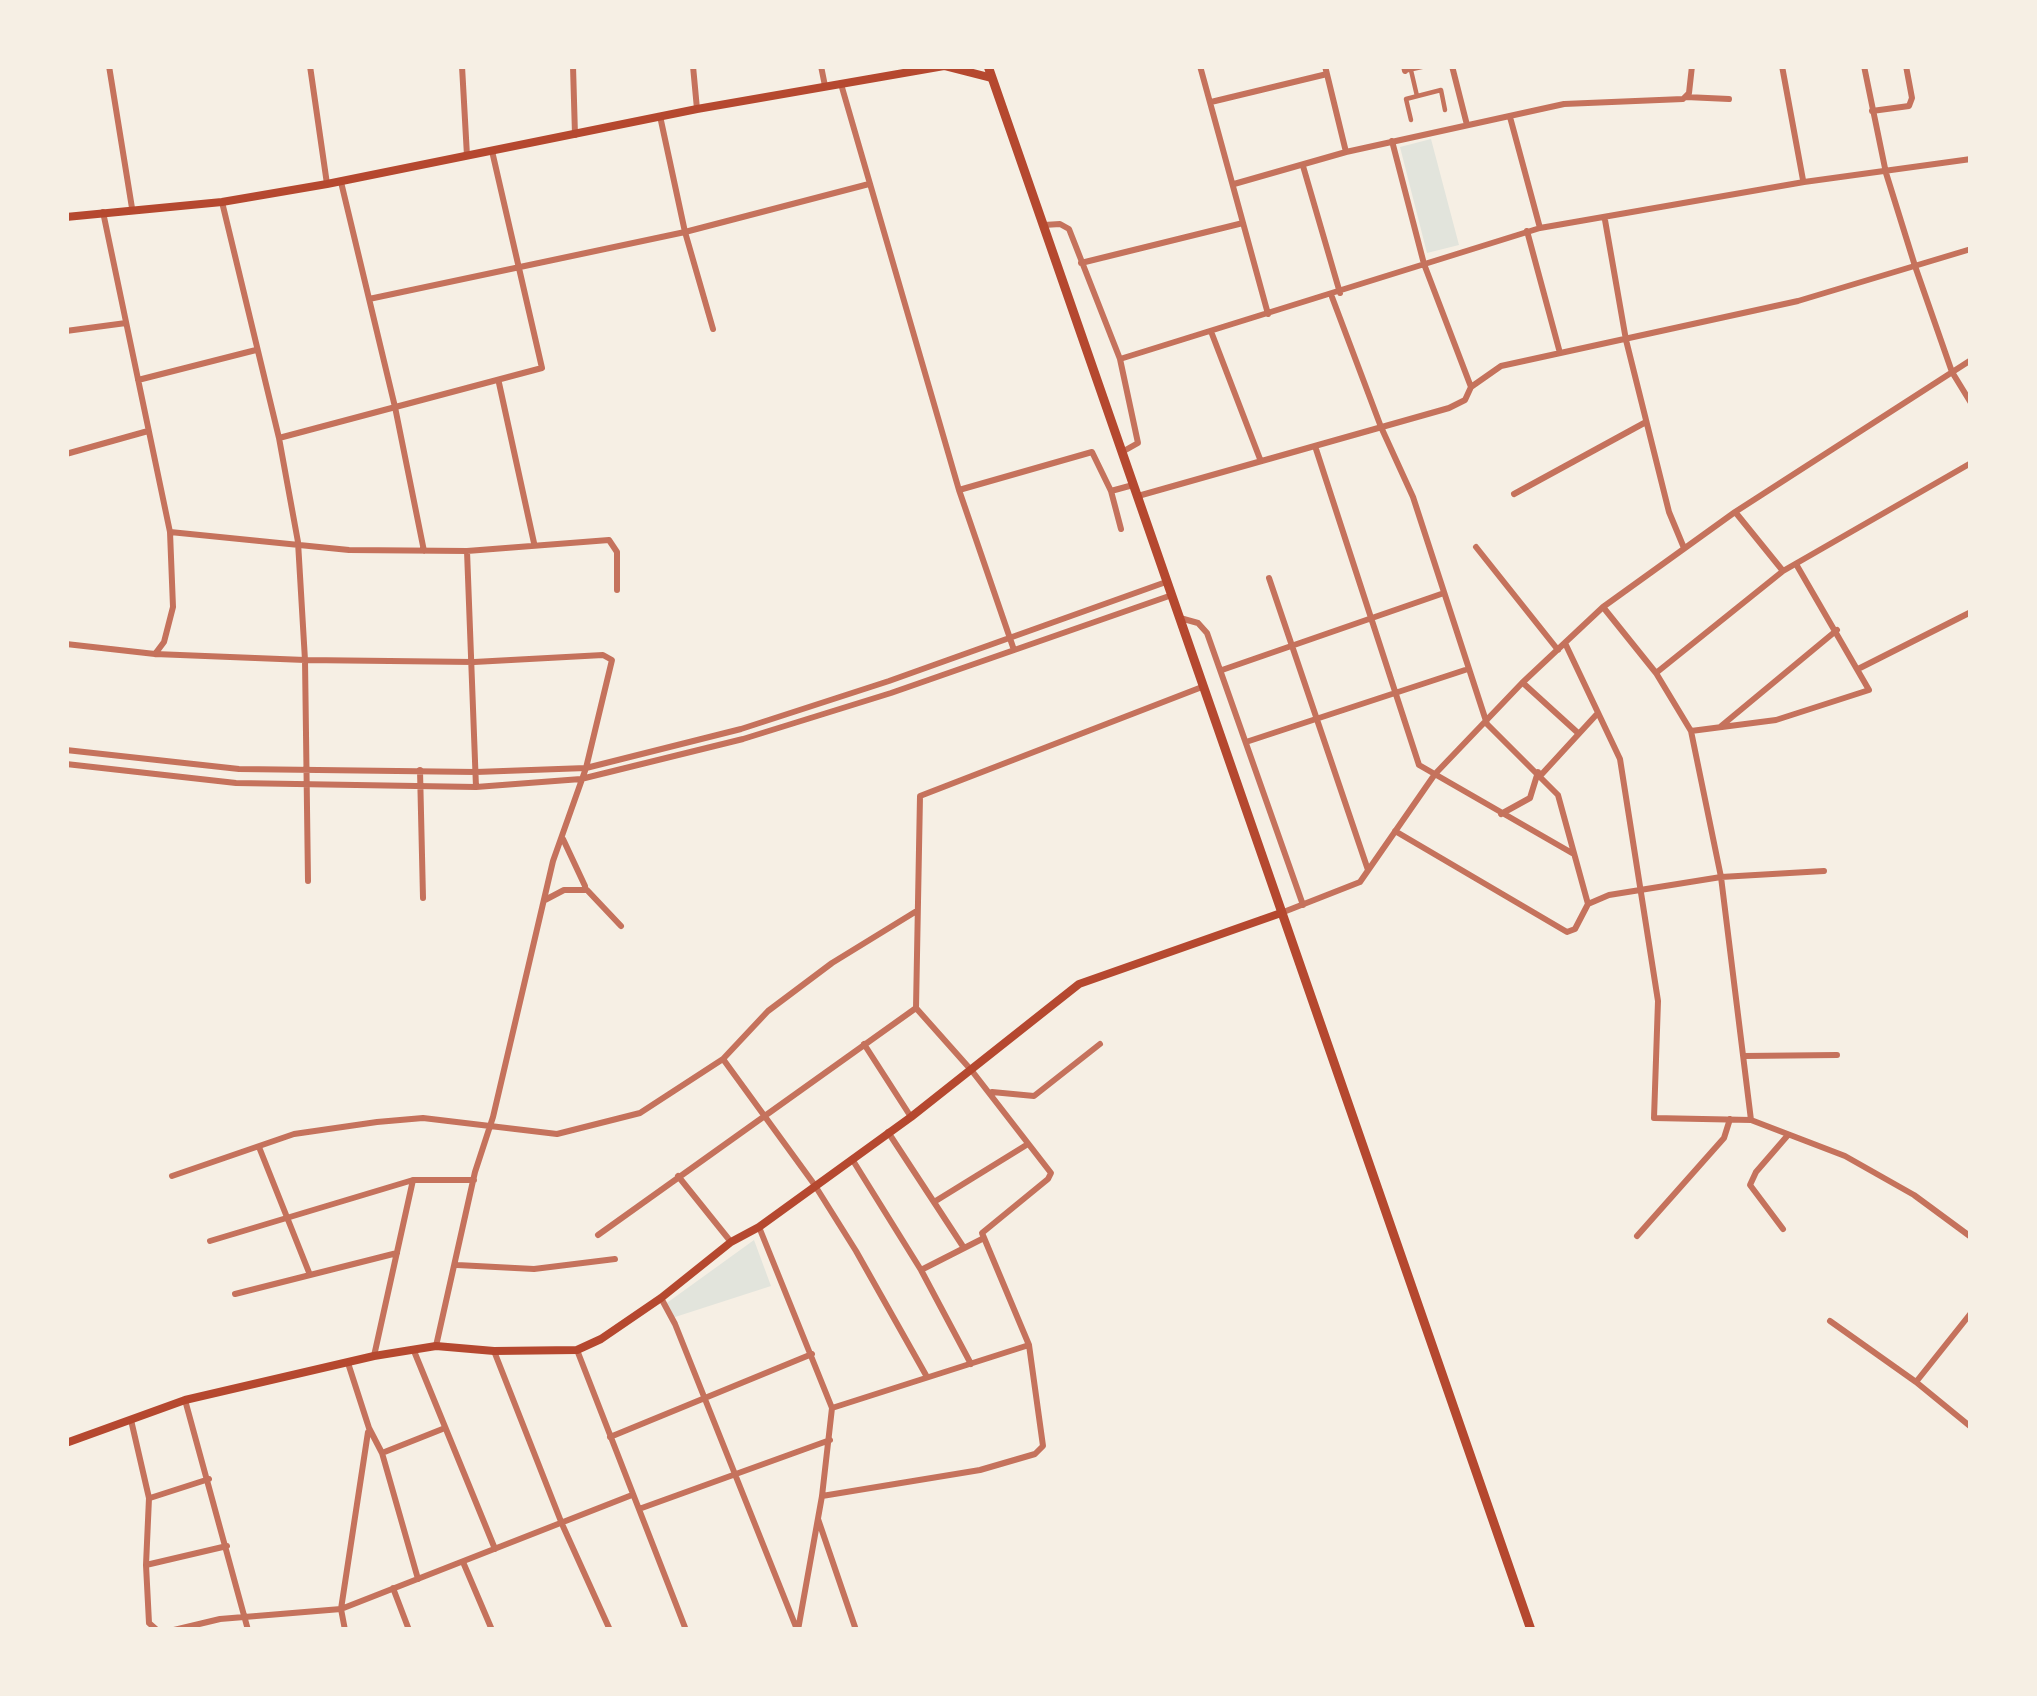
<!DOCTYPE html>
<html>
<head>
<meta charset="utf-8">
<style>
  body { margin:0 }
  #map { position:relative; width:2037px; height:1696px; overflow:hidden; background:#f6efe4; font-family:Poppins,sans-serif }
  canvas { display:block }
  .frame { position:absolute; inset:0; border:69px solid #f6efe4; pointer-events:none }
</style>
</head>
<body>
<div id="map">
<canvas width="2037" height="1696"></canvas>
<div class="frame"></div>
</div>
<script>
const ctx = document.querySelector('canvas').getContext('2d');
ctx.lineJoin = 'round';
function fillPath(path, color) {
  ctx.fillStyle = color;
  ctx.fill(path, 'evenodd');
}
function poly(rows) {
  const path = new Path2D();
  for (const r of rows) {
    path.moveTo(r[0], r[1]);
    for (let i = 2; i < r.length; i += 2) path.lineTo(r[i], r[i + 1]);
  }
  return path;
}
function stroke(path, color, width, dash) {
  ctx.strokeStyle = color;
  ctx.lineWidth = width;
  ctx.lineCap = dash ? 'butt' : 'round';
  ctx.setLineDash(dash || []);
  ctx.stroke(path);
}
const green = poly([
  [1431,139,1459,245,1427,253,1400,147],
  [754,1240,771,1286,672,1318,664,1305]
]);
const pedestrian = poly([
  [1410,66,1417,96],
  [1408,70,1426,66],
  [1411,120,1406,99,1441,90,1445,110]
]);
const minor = poly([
  [109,66,132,208],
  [310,66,327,184],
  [462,66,467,156],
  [573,66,575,135],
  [693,66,697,109],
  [821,66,825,86],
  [1200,66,1268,314],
  [1325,66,1346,152],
  [1404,66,1405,71],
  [1452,66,1467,125],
  [1782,66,1803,180],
  [1864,66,1886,173,1915,266,1952,372,1971,403],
  [841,84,959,490,1014,650],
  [1686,97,1729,99],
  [1211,102,1327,74],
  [1872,111,1909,106,1912,98,1906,66],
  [660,116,685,232,713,329],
  [1510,117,1540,228],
  [1392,141,1424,264,1471,387],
  [1303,166,1340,293],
  [341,182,395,407,424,551],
  [1234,184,1346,152,1564,104,1683,99,1689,93,1692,66],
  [222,202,279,438,298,542,305,660,308,881],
  [103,212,170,532,173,607,164,642,155,654],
  [1605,220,1626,340,1669,512,1684,548],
  [1044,225,1060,224,1069,229,1120,359,1138,443,1122,452],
  [1527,231,1560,353],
  [1081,263,1243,223],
  [1332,297,1381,427,1413,497,1487,724,1558,795,1588,904],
  [369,299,685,232,869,184],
  [66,331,126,323],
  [1212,334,1260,459],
  [1120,359,1540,228,1804,182,1971,159],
  [138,380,256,350],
  [499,383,534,543],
  [279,438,542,368,492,151],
  [1315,446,1419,765,1572,853],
  [66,454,148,431],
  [959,490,1092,452,1111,491,1121,529],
  [1111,491,1133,485],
  [1514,494,1646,422],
  [1138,496,1449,408,1465,400,1471,387,1501,366,1798,301,1971,249],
  [1736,513,1783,571],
  [170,532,349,550,467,551,609,540,617,552,617,590],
  [1476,547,1558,650],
  [467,551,476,787],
  [1269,578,1368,870],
  [1603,607,1656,673,1691,731,1721,877,1751,1120],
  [1180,618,1198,623,1207,633,1303,905],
  [1565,643,1620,759,1658,1001,1654,1118,1751,1120,1845,1156,1914,1195,1971,1237],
  [66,644,155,654,305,660,474,662,603,655,612,660,586,768,553,861,493,1117,475,1172,436,1346],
  [1860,668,1971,612],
  [1222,670,1444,593],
  [1656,673,1783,571,1971,463],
  [1523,683,1578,733],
  [1720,727,1837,630],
  [1691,731,1776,720,1869,690,1796,564],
  [1246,742,1465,670],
  [66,750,239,769,476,772,586,768,741,729,889,681,1166,582],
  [66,764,236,783,476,787,581,779,743,739,891,693,1172,595],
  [420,770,423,898],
  [1541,775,1597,714],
  [1501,814,1530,798,1538,772],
  [1395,831,1567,932,1575,929,1588,904,1609,895,1721,877,1824,871],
  [563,839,585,886],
  [545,900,564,890,587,890,621,926],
  [1281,913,1360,882,1435,774,1522,683,1603,607,1735,512,1971,360],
  [864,1044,911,1117],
  [1744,1056,1837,1055],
  [723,1059,814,1184,856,1251,927,1377],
  [992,1092,1034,1096,1100,1044],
  [888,1132,964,1248],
  [259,1147,310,1275],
  [852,1159,921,1270,971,1364],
  [172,1176,294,1134,377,1122,423,1118,557,1134,640,1113,723,1059,768,1011,832,963,915,912],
  [678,1176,731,1242],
  [934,1202,1028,1144],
  [759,1227,832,1408,822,1496,798,1630],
  [1783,1229,1750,1185,1756,1172,1788,1135],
  [598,1235,916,1008],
  [1637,1236,1724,1138,1730,1119],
  [210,1241,413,1180,474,1180],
  [457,1265,534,1269,615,1259],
  [921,1270,982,1239],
  [235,1294,397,1253],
  [661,1298,675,1324,796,1627],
  [1830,1321,1916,1382,1971,1427],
  [577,1350,686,1630],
  [414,1351,495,1549],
  [494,1351,562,1524,610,1630],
  [374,1356,413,1180],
  [348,1363,369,1428,382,1453,418,1579],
  [1916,1382,1971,1313],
  [185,1400,248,1630],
  [832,1408,1029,1345],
  [131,1420,149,1498,146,1565,149,1623,157,1630],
  [610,1437,812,1354],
  [382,1453,445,1428],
  [822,1496,980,1470,1035,1454,1043,1446,1029,1345,982,1233,1048,1179,1051,1173,972,1071,916,1008,920,796,1202,687],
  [150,1498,209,1479],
  [639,1509,830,1440],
  [818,1519,856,1630],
  [463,1562,492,1630],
  [146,1565,227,1546],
  [393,1588,409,1630],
  [174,1630,220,1619,341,1609,632,1495],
  [345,1630,341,1609,368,1432]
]);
const secondary = poly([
  [945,66,992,78],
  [66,217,222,202,327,184,697,109,944,66],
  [66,1443,185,1400,374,1356,436,1346,494,1351,577,1350,601,1339,661,1298,731,1242,759,1227,911,1117,1079,984,1281,913]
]);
const trunk = poly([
  [988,66,1531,1630]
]);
fillPath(green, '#e2e4dc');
stroke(pedestrian, '#c5725c', 4.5);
stroke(minor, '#c5725c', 6);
stroke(secondary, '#b5482f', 8);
stroke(trunk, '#b5482f', 9);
</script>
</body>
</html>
